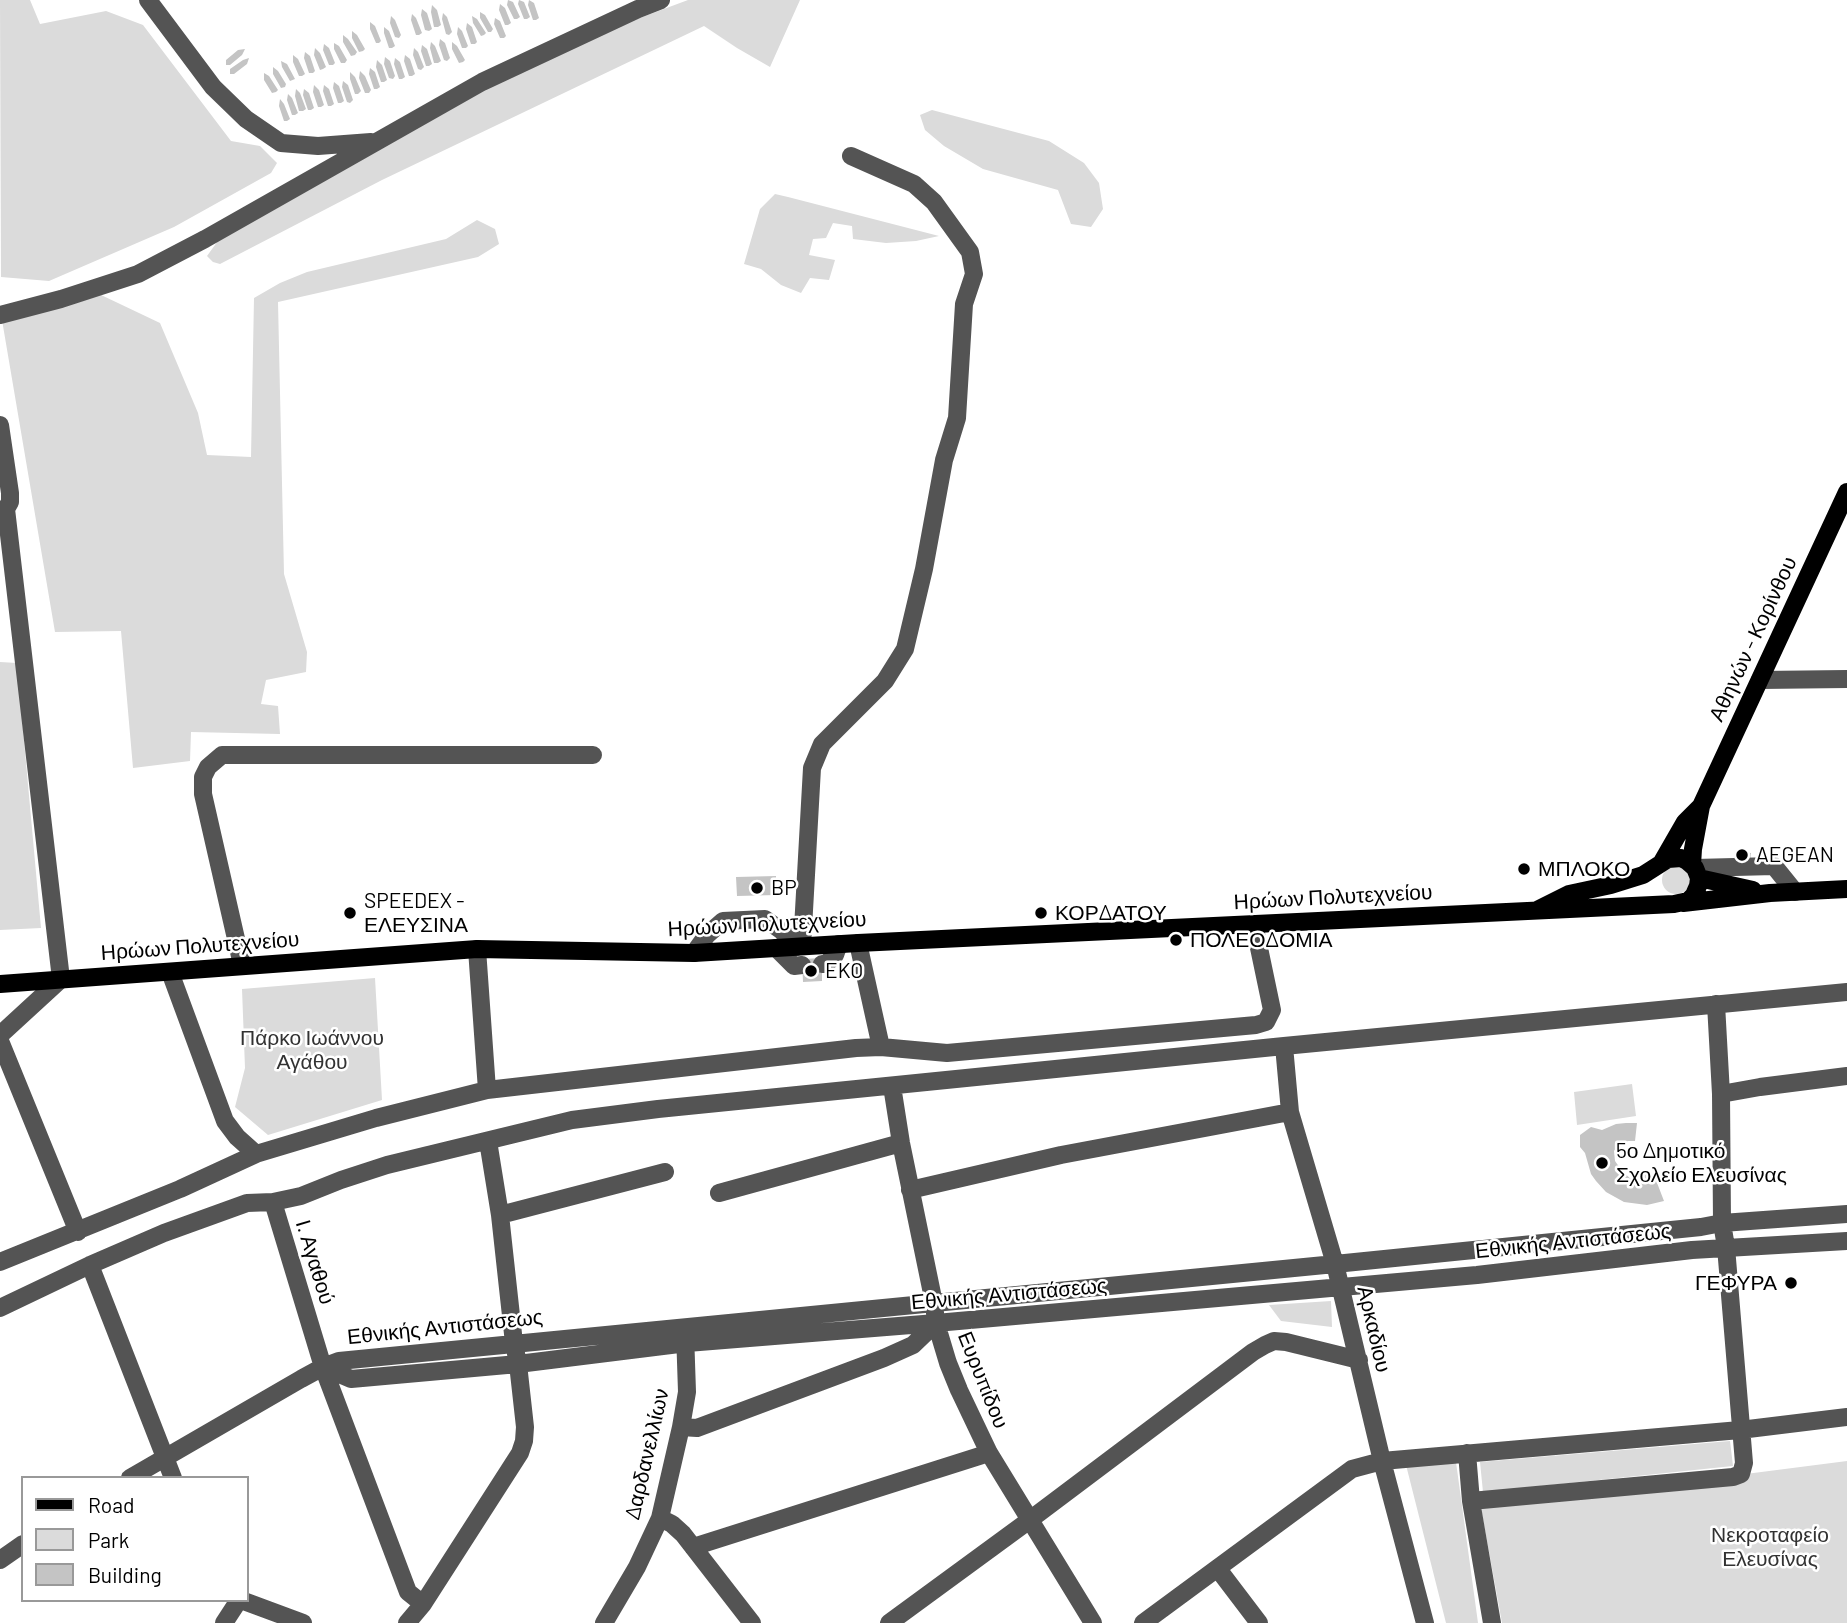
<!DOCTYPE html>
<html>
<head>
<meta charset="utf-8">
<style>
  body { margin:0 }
  #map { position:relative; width:1847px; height:1623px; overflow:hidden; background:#fff; font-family:Barlow,sans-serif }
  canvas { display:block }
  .legend { position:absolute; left:21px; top:1476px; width:228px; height:126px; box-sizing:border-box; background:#fff; border:2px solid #999; margin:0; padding:9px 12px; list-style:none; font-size:21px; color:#000 }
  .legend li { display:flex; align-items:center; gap:14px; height:35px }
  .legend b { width:35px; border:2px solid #999 }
</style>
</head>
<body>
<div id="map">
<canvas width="1847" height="1623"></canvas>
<ul class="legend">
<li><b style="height:9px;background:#000"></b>Road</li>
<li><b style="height:19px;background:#dbdbdb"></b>Park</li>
<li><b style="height:19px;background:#c4c4c4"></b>Building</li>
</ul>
</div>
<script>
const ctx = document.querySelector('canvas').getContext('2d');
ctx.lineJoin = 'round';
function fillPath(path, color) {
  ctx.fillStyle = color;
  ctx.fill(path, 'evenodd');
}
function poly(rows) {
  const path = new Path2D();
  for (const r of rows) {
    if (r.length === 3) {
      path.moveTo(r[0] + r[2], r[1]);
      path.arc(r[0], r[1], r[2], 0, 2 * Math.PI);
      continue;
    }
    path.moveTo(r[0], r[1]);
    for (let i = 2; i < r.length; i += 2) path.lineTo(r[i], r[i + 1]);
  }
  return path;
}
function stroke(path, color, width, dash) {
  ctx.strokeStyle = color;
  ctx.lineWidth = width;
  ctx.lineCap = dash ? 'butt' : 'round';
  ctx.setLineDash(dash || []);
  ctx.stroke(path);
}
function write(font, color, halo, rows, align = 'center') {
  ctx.font = font + ' Barlow,sans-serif';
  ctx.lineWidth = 5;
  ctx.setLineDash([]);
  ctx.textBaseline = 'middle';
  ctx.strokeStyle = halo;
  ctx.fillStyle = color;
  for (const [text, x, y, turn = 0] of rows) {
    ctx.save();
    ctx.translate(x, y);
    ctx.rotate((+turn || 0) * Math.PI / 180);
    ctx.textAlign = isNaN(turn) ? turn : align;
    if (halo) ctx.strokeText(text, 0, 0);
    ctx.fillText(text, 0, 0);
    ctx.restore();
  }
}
const green = poly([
  [0,0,30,0,40,24,106,11,143,25,231,141,260,146,277,163,271,173,174,227,49,281,1,277],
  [688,0,800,0,770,67,737,48,704,26,382,180,220,264,213,262,207,256,220,238,485,88,629,22],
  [932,110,1049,141,1084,163,1099,183,1103,209,1091,227,1071,224,1058,190,983,169,944,146,925,130,920,115],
  [775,194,788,197,939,236,916,241,886,243,853,239,852,226,833,223,826,238,813,239,809,255,835,260,829,280,810,278,801,293,781,285,761,269,744,264,760,209],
  [477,220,495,229,499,244,478,257,278,302,284,574,307,652,306,672,266,680,261,704,278,706,280,734,191,732,190,761,133,768,121,631,55,632,2,320,99,294,160,323,198,413,207,455,251,457,254,298,280,283,307,272,446,239],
  [0,662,17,663,41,928,0,930],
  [1676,880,14],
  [375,978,382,1100,268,1135,235,1107,245,1068,242,989],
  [1632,1084,1636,1116,1577,1125,1574,1092],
  [1331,1301,1332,1327,1281,1321,1269,1305],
  [1730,1441,1733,1466,1483,1492,1480,1462],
  [1847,1461,1847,1623,1502,1623,1481,1508],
  [1456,1462,1478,1623,1446,1623,1406,1465]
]);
const building = poly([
  [508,0,513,2,520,17,517,19,514,19,507,5],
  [519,0,524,2,530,17,527,19,524,19,518,4],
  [529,0,534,3,539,18,536,20,533,20,528,5],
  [500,4,505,8,511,23,508,25,505,25,499,10],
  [432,5,437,10,441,25,438,27,434,27,431,12],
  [422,9,427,13,432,29,429,31,425,30,421,15],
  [480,12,485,15,493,29,491,32,488,32,480,18],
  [443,13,447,17,452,32,449,35,446,34,442,19],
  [412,14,416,18,422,33,419,35,416,35,411,20],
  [391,16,395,20,401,35,399,38,395,37,390,23],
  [472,16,477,19,486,33,484,35,481,36,473,23],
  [495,18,500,21,506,36,504,38,500,38,494,24],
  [370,22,375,26,381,41,379,43,376,43,370,29],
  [467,23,472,27,477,42,475,44,471,44,466,29],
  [384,27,389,31,395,46,392,48,389,48,384,33],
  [458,27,462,31,468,46,466,48,462,48,457,34],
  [352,31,357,35,365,49,363,51,359,52,352,38],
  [343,35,348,39,357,52,355,55,351,56,343,42],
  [440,39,445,43,450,58,447,61,444,60,439,45],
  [431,42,435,46,441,61,438,63,434,63,430,48],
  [452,42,457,46,465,60,463,62,459,63,452,49],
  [334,43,339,46,347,60,345,63,341,63,334,49],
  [324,44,329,48,335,63,333,65,329,65,323,50],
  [422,45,427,49,432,64,429,66,426,66,421,51],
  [315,48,320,53,326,67,323,69,320,70,314,55],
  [414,48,418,52,424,67,421,70,418,69,413,55],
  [245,49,242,55,230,65,226,65,226,60,238,50],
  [305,52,310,56,315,71,313,73,309,73,304,58],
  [293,55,298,59,305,74,302,76,299,76,293,62],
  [405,55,410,59,415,74,412,76,409,76,404,61],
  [385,57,390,61,395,76,393,79,389,78,384,64],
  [249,58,247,64,234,74,230,74,230,69,243,60],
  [395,58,400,62,405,77,402,79,399,79,394,64],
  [377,60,382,65,387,80,384,82,381,82,376,67],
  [281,61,287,64,295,79,290,81,282,67],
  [273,67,278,71,286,84,285,87,281,88,273,74],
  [370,68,375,72,380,87,377,89,374,89,369,74],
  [360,71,365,76,371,90,369,93,365,93,359,78],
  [350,72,355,77,361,91,358,94,355,94,350,79],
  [264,73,269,76,278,90,276,92,272,93,264,80],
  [343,81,348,85,353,100,350,103,347,102,342,87],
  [334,82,339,86,344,101,341,103,338,103,333,88],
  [314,85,319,90,324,105,321,107,318,107,313,92],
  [324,85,329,89,334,104,331,106,328,106,323,91],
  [296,89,300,93,306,109,303,111,299,111,295,96],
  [304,89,309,93,314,108,311,110,308,110,303,95],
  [288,94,292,98,298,113,295,115,292,115,287,100],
  [280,99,284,104,290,119,287,121,284,121,279,106],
  [1735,851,1751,853,1749,870,1733,868],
  [776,876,776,895,737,896,736,877],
  [822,958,822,981,803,982,802,959],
  [1626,1123,1637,1123,1635,1141,1628,1141,1617,1146,1614,1151,1615,1161,1622,1171,1632,1180,1640,1180,1643,1174,1651,1172,1654,1175,1664,1201,1647,1205,1624,1202,1606,1192,1596,1181,1591,1174,1585,1153,1580,1147,1580,1135,1591,1127,1602,1130,1616,1124]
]);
const minor = poly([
  [148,0,213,87,246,119,281,143,318,146,371,142],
  [0,315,61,299,138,274,205,239,482,82,638,9,661,0],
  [0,425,10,493,10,502,6,509,61,979,0,1035],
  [1760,680,1847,679],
  [1695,868,1774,866,1795,892],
  [858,943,881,1047],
  [802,946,812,768,822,744,885,681,905,649,924,569,944,460,957,418,964,304,974,274,970,252,934,202,914,184,851,156],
  [776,948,794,966,802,965],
  [477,949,487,1090],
  [694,953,707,935,723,921,765,919,782,931,796,947],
  [822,964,826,964,835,955,839,944],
  [242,965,203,794,203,777,208,767,222,755,593,755],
  [170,972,225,1121,237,1137,256,1154],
  [0,1041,78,1232],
  [1284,1046,1290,1112,1335,1264,1382,1461,1425,1623],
  [892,1086,901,1143,934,1303,936,1323,948,1363,959,1390,989,1453,1093,1623],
  [1721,1094,1760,1087,1847,1076],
  [910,1190,1061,1155,1290,1112],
  [719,1193,901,1143],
  [273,1202,323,1367,408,1592,423,1604],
  [500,1215,665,1172],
  [0,1262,180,1189,256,1154,376,1118,487,1090,856,1048,881,1047,947,1053,1256,1025,1266,1022,1272,1010,1254,924],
  [90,1265,173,1478],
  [0,1308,90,1265,164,1233,247,1203,273,1202,301,1196,341,1180,387,1165,572,1120,658,1109,1284,1046,1847,992],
  [323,1367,351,1379,518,1364,687,1343,936,1323,1477,1275,1692,1250,1847,1241],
  [681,1427,697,1428,884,1358,913,1345,936,1323],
  [1467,1453,1471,1501,1492,1623],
  [130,1478,301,1379,323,1367,339,1361,1335,1264,1701,1227,1722,1223,1847,1214],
  [1471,1501,1733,1477,1741,1474,1744,1463,1726,1247,1722,1223,1721,1094,1716,1004],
  [660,1518,672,1524,683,1534,752,1623],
  [693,1547,989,1453],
  [0,1560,23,1544],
  [1218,1569,1259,1623],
  [241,1600,303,1623],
  [224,1623,239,1600],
  [407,1623,423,1604,520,1453,524,1441,525,1427,518,1364,514,1343,500,1215,488,1141],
  [604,1623,637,1567,660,1518,681,1427,687,1392,685,1332],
  [889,1623,1031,1519,1253,1352,1265,1345,1274,1341,1286,1342,1359,1360],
  [1143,1623,1352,1469,1382,1461,1740,1430,1847,1417]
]);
const major = poly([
  [1662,862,1685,822,1701,806],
  [1692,865,1693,849,1701,806,1847,492],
  [1699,878,1753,890],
  [1683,903,1770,893,1847,889],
  [0,984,477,949,694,953,858,943,1674,904,1688,901,1694,895,1698,886,1699,878,1695,868,1687,861,1681,858,1668,859,1643,875,1611,885,1569,894,1537,910]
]);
const markers = [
  [1742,855,7,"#000"],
  [1524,869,7,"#000"],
  [757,888,7,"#000"],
  [350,913,7,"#000"],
  [1041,913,7,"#000"],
  [1176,940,7,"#000"],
  [811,971,7,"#000"],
  [1602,1163,7,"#000"],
  [1791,1283,7,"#000"]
];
const streetNames = [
  ["Αθηνών - Κορίνθου",1753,639,-65],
  ["Ηρώων Πολυτεχνείου",1333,897,-3],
  ["Ηρώων Πολυτεχνείου",767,924,-3],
  ["Ηρώων Πολυτεχνείου",200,946,-4],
  ["Εθνικής Αντιστάσεως",1573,1241,-6],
  ["Ι. Αγαθού",315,1262,73],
  ["Εθνικής Αντιστάσεως",1009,1294,-5],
  ["Εθνικής Αντιστάσεως",445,1327,-6],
  ["Αρκαδίου",1374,1329,77],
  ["Ευρυπίδου",983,1380,68],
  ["Δαρδανελλίων",647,1454,-77]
];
const poiNames = [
  ["AEGEAN",1756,855],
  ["ΜΠΛΟΚΟ",1538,869],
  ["BP",771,888],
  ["SPEEDEX -",364,901],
  ["ΕΛΕΥΣΙΝΑ",364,925],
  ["ΚΟΡΔΑΤΟΥ",1055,913],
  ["ΠΟΛΕΟΔΟΜΙΑ",1190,940],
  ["EKO",825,971],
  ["5ο Δημοτικό",1616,1151],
  ["Σχολείο Ελευσίνας",1616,1175],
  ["ΓΕΦΥΡΑ",1777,1283,"right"]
];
const parkNames = [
  ["Πάρκο Ιωάννου",312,1038],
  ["Αγάθου",312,1062],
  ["Νεκροταφείο",1770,1535],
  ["Ελευσίνας",1770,1559]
];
fillPath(green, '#dbdbdb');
fillPath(building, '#c4c4c4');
stroke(minor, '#545454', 18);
stroke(major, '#000', 18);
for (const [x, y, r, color] of markers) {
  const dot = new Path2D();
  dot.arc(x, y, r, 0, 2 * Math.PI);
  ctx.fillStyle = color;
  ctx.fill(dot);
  stroke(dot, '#fff', 2.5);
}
write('21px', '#000', '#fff', streetNames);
write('21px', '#000', '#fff', poiNames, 'left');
write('21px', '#323232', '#fff', parkNames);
</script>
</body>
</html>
